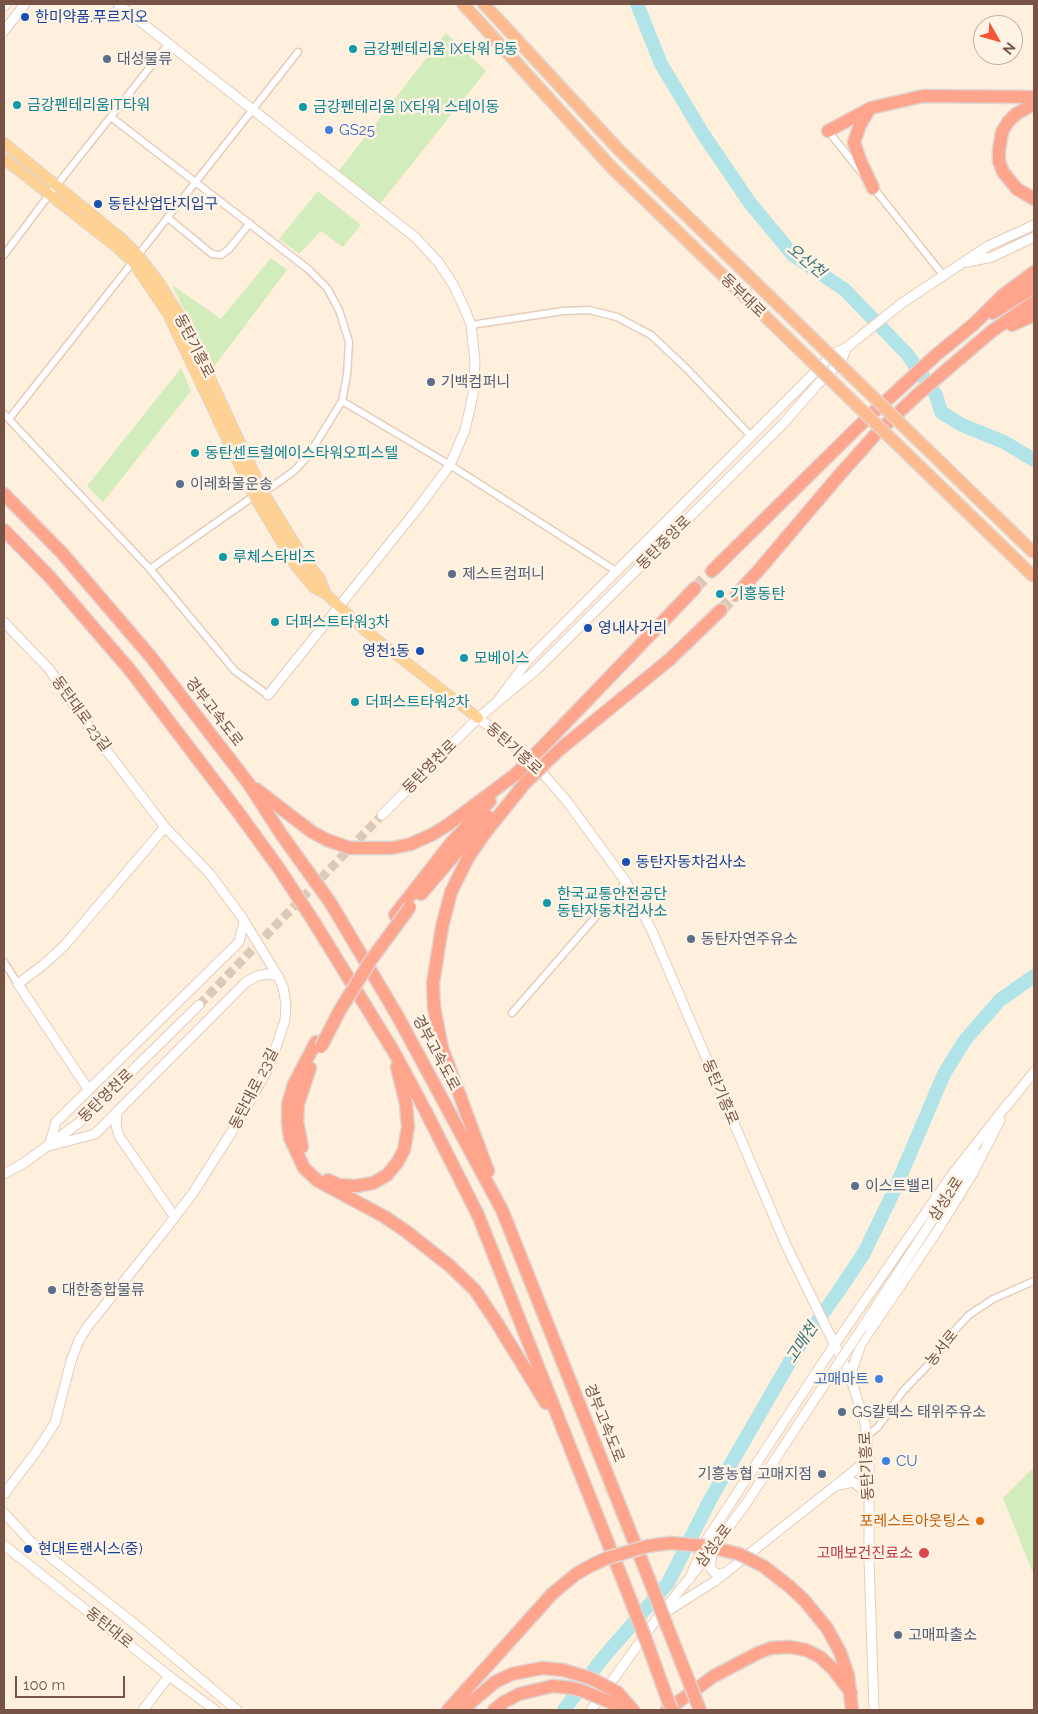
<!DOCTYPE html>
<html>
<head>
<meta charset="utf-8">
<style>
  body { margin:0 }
  #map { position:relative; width:1038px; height:1714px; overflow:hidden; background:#fef0dd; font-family:Raleway,sans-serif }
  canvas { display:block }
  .frame { position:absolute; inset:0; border:5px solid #765344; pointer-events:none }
  .north { position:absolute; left:973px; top:15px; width:50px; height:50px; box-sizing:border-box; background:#fff3e5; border:1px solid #c8b3a5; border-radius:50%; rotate:128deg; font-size:14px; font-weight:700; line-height:20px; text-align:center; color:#765344 }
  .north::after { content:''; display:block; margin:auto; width:18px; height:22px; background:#f45636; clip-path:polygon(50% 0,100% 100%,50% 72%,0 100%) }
  .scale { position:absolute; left:15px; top:1676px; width:110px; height:22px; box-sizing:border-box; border:2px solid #765344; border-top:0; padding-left:6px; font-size:15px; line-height:18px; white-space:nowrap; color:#765344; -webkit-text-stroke:4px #fff3e5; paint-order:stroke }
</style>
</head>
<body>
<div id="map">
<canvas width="1038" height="1714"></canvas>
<div class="frame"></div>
<div class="north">N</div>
<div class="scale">100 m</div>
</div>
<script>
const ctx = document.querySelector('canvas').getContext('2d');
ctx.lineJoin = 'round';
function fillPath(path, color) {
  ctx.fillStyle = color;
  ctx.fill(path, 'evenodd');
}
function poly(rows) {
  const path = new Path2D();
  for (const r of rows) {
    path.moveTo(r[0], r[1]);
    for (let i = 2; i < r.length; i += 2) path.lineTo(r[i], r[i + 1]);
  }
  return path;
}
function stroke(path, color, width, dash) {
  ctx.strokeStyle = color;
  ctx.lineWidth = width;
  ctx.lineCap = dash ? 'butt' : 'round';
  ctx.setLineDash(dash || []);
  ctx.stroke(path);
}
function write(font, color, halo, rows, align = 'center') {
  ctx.font = font + ' Raleway,"Noto Sans KR",sans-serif';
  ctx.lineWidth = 5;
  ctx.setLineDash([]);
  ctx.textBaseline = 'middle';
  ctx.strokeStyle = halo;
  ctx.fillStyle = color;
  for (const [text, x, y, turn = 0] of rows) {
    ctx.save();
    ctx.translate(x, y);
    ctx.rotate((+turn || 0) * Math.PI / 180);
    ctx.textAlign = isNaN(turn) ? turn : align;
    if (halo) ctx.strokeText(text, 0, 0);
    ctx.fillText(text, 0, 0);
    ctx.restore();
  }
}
const green = poly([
  [446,33,486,71,379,205,337,173],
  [318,191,361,225,343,247,321,231,299,254,279,239],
  [271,258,287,270,213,368,172,285,221,319],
  [181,368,191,391,103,502,87,486],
  [1034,1469,1034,1576,1003,1498,1031,1470]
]);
const river = poly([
  [637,4,661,64,703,134,750,203,793,255,845,290,907,354,936,395,941,412,962,425,1004,442,1034,460],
  [564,1710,602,1659,668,1583,710,1500,796,1351,838,1292,864,1253,894,1191,944,1074,965,1040,1000,1000,1034,976]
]);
const tertiaryTunnel = poly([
  [199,1005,382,815]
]);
const motorwayTunnel = poly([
  [695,588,712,571],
  [721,610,736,595]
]);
const minor = poly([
  [111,117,308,269,327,288,339,310,349,342,347,375,342,401,308,456,294,471,273,486,254,496,150,569],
  [828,131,861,172],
  [872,186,943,275],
  [168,218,212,254,221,255,229,249,250,223],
  [4,255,49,195,169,43],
  [471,325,563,311,589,310,617,317,651,335,686,368,750,435],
  [342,401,450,465,616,571],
  [4,414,150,569,235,671,268,695],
  [9,419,298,52],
  [4,962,18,984],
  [512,1013,626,882],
  [867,1436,878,1427,903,1391,934,1359,953,1332,969,1315,993,1299,1034,1281]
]);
const tertiary = poly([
  [118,4,415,237,439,263,454,286,466,312,471,325,475,361,473,395,465,430,450,465,418,508,268,695],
  [4,6,6,4],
  [4,31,25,4],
  [967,262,992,257,1034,237],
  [4,622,49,669,94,734,165,827,210,874,241,916,278,976,283,987,286,1004,285,1020,276,1047,266,1072,241,1117,193,1193,161,1235,88,1326,79,1340,71,1361,55,1423,36,1452,4,1494],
  [497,702,528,660,834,353,846,348,902,303,988,246,1034,225],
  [382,815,478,718,535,671,783,424,817,385,842,360,846,348],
  [88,1089,18,984,43,965,64,946,165,827],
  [117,1112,116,1125,119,1136,174,1216],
  [49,1146,56,1122,239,942,244,922],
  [49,1146,95,1134,246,982,257,976,267,974,278,976],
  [4,1174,24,1163,80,1122,199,1005],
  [839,1485,853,1482,865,1491,869,1497],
  [713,1549,710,1567,716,1574,724,1573],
  [658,1617,715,1581,869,1459],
  [143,1710,169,1676]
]);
const secondary = poly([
  [478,718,503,736,544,775,566,800,626,882,652,931,786,1245,850,1376,865,1423,869,1459,869,1559,874,1710],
  [1006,1107,1034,1072],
  [862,1328,976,1153],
  [850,1376,861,1344,936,1233,973,1173,1000,1120],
  [4,1513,30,1541,136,1625,237,1710],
  [4,1545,169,1676,215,1710],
  [689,1580,705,1542,835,1344,951,1176,1009,1102],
  [591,1710,658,1617,713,1549,747,1502,830,1376]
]);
const primary = poly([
  [4,143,121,238,138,255,158,281,177,311,209,376,263,492,303,557,320,579,326,594],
  [4,159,114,245,133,262,168,314,254,496,295,565,313,587,326,594,367,632,478,718]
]);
const trunk = poly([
  [463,4,612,168],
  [484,4,620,151]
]);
const motorway = poly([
  [1034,104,1016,114,1008,122,1002,132,999,150,999,161,1003,172,1017,189,1034,199],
  [869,110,860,125,854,142,860,160,873,188],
  [828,131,871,108,923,96,1034,97],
  [993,313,1034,287],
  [1012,325,1034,315],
  [4,494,62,553,151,657,249,784,281,834,330,902,397,1015,502,1210,649,1579],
  [4,530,49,576,130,670,238,812,278,867,314,922,394,1052,426,1112,478,1215,631,1601],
  [712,571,860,425,936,355,974,324,1003,295,1034,272],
  [736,595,758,571,836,479,875,435,916,396,992,331,1034,302],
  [551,738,695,588],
  [559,750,669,660,721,610],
  [256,789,312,832,327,840,350,848,392,848,411,844,433,834,449,824,516,774],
  [421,894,474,832,489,817],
  [395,915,451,843,490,801],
  [316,1042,294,1084,288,1104,288,1122,290,1138,304,1168,318,1181,385,1217,407,1232,450,1266,475,1290,497,1323,546,1403],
  [302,1147,297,1121,298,1104,310,1068],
  [488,1171,442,1048,434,1007,433,983,442,927,451,892,468,858,485,833,525,783],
  [328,1180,339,1185,356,1186,373,1183,387,1175,397,1163,404,1150,408,1127,406,1104,397,1067],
  [763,1566,789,1586,804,1600,827,1628,840,1652,848,1675,852,1710],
  [667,1626,689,1682],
  [649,1648,667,1698],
  [617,1692,633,1710],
  [610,1702,621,1710],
  [448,1710,552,1594],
  [462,1710,495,1682,512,1674,542,1668,563,1670],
  [494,1710,504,1702,519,1694,553,1686],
  [667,1710,714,1676,758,1653,771,1648,790,1647,806,1650,820,1657,833,1669,851,1693]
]);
const secondaryBridge = poly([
  [830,1376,862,1328]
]);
const trunkBridge = poly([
  [620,151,1034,553],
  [612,168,1034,577]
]);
const motorwayBridge = poly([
  [516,774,551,738],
  [525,783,559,750],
  [321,1047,340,1010,371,960,410,907],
  [649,1579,667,1626],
  [552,1594,576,1574,592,1565,607,1558,648,1546,670,1543,706,1546,739,1554,763,1566],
  [631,1601,649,1648],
  [563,1670,590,1678,617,1692],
  [689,1682,700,1710],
  [553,1686,572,1688,583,1691,610,1702],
  [667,1698,672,1710]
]);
const markers = [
  [25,17,5,"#1a4fb4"],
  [353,49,5,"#0f9aa8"],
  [107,59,5,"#5c6f8a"],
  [17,105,5,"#0f9aa8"],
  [303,107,5,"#0f9aa8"],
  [329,130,5,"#3f7fe0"],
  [98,204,5,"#1a4fb4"],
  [431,382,5,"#5c6f8a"],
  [195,453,5,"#0f9aa8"],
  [180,484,5,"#5c6f8a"],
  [223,557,5,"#0f9aa8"],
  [452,574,5,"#5c6f8a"],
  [720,594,5,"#0f9aa8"],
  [275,622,5,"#0f9aa8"],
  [588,628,5,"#1a4fb4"],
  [420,651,5,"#1a4fb4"],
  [464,658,5,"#0f9aa8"],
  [355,702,5,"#0f9aa8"],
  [626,862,5,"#1a4fb4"],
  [547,903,5,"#0f9aa8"],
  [691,939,5,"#5c6f8a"],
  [855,1186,5,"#5c6f8a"],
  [52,1290,5,"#5c6f8a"],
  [879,1379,5,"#3f7fe0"],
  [842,1412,5,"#5c6f8a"],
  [886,1461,5,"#3f7fe0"],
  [822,1474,5,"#5c6f8a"],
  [980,1521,5,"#e8710a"],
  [28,1549,5,"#1a4fb4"],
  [924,1553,6,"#e0444e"],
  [898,1635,5,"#5c6f8a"]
];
const transitNames = [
  ["한미약품.푸르지오",35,17],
  ["동탄산업단지입구",108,204],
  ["영내사거리",598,628],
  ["영천1동",410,651,"right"],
  ["동탄자동차검사소",636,862],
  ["현대트랜시스(중)",38,1549]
];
const cultureNames = [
  ["금강펜테리움 IX타워 B동",363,49],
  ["금강펜테리움IT타워",27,105],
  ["금강펜테리움 IX타워 스테이동",313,107],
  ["동탄센트럴에이스타워오피스텔",205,453],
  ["루체스타비즈",233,557],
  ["기흥동탄",730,594],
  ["더퍼스트타워3차",285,622],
  ["모베이스",474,658],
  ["더퍼스트타워2차",365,702],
  ["한국교통안전공단",557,894],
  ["동탄자동차검사소",557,911]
];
const serviceNames = [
  ["대성물류",117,59],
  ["기백컴퍼니",441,382],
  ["이레화물운송",190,484],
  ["제스트컴퍼니",462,574],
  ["동탄자연주유소",701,939],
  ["이스트밸리",865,1186],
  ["대한종합물류",62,1290],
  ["GS칼텍스 태위주유소",852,1412],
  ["기흥농협 고매지점",812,1474,"right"],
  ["고매파출소",908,1635]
];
const shopNames = [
  ["GS25",339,130],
  ["고매마트",869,1379,"right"],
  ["CU",896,1461]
];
const streetNames = [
  ["동부대로",743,296,44],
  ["동탄기흥로",194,346,63],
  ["동탄중앙로",664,543,-45],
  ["경부고속도로",214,712,52],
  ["동탄대로 23길",81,714,54],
  ["동탄기흥로",514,749,42],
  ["동탄영천로",430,767,-45],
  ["경부고속도로",436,1053,62],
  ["동탄대로 23길",254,1089,-63],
  ["동탄기흥로",720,1092,67],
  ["동탄영천로",106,1096,-44],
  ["삼성2로",946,1199,-57],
  ["농서로",942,1348,-51],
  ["경부고속도로",604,1423,68],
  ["동탄기흥로",867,1466,-93],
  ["삼성2로",714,1546,-53],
  ["동탄대로",109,1628,39]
];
const foodNames = [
  ["포레스트아웃팅스",970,1521]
];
const healthNames = [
  ["고매보건진료소",913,1553]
];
const waterNames = [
  ["오산천",806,261,39],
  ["고매천",802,1343,-57]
];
fillPath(green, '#d2ecbb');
stroke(river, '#b1e4e9', 14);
stroke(tertiaryTunnel, '#dcc9b7', 9, [9, 4.5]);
stroke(motorwayTunnel, '#dcc9b7', 12, [12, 6]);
stroke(minor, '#e5ccbc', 9);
stroke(tertiary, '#e5ccbc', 11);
stroke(secondary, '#eacdb8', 11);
stroke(primary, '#ded6d2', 12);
stroke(trunk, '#ded6d2', 14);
stroke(motorway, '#ded6d2', 15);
stroke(minor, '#fff', 6);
stroke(tertiary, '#fff', 9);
stroke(secondary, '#fff', 9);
stroke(primary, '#ffd193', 10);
stroke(trunk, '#ffbb90', 11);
stroke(motorway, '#ffa58e', 12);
stroke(secondaryBridge, '#eacdb8', 11, []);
stroke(trunkBridge, '#ded6d2', 14, []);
stroke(motorwayBridge, '#ded6d2', 15, []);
stroke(secondaryBridge, '#fff', 9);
stroke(trunkBridge, '#ffbb90', 11);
stroke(motorwayBridge, '#ffa58e', 12);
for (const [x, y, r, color] of markers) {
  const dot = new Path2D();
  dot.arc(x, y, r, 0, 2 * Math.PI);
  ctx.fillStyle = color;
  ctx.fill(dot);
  stroke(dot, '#fff3e5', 2);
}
write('15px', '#164399', '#fff3e5', transitNames, 'left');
write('15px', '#0d838f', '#fff3e5', cultureNames, 'left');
write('15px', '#4e5e75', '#fff3e5', serviceNames, 'left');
write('15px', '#366cbe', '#fff3e5', shopNames, 'left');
write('15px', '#765344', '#fff3e5', streetNames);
write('15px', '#c56008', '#fff3e5', foodNames, 'right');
write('15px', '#be3a42', '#fff3e5', healthNames, 'right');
write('italic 16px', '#36767d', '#fff3e5', waterNames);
</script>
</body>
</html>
